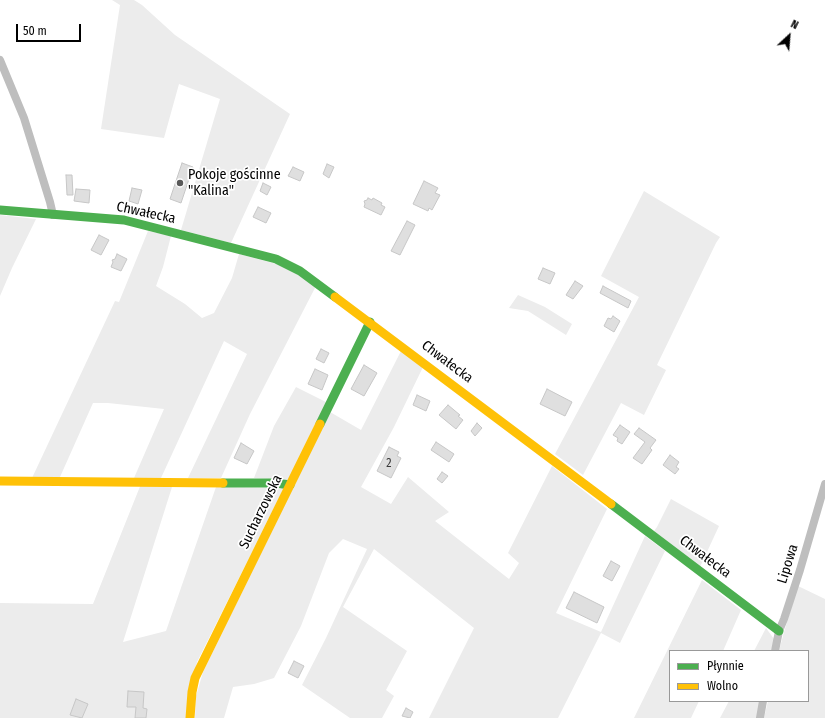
<!DOCTYPE html>
<html>
<head>
<meta charset="utf-8">
<style>
  body { margin:0 }
  #map { position:relative; width:825px; height:718px; overflow:hidden; background:#fff; font-family:"Fira Sans Condensed",sans-serif }
  canvas { display:block }
  .legend { position:absolute; left:669px; top:650px; width:140px; height:52px; box-sizing:border-box; background:#fff; border:1px solid #999; margin:0; padding:5px 7px; list-style:none; font-size:12px; color:#000 }
  .legend li { display:flex; align-items:center; gap:8px; height:20px }
  .legend b { width:20px; border:1px solid #999 }
  .north { position:absolute; left:769px; top:16px; width:40px; height:40px; -webkit-text-stroke:3px #fff; paint-order:stroke; rotate:26deg; font-size:11px; font-weight:700; line-height:16px; text-align:center; color:#000 }
  .north::after { content:''; display:block; margin:auto; width:14px; height:18px; background:#000; clip-path:polygon(50% 0,100% 100%,50% 72%,0 100%) }
  .scale { position:absolute; left:16px; top:24px; width:65px; height:18px; box-sizing:border-box; border:2px solid #000; border-top:0; padding-left:5px; font-size:12px; line-height:14px; white-space:nowrap; color:#000; -webkit-text-stroke:3px #fff; paint-order:stroke }
</style>
</head>
<body>
<div id="map">
<canvas width="825" height="718"></canvas>
<ul class="legend">
<li><b style="height:5px;background:#4caf50"></b>Płynnie</li>
<li><b style="height:5px;background:#ffc107"></b>Wolno</li>
</ul>
<div class="north">N</div>
<div class="scale">50 m</div>
</div>
<script>
const ctx = document.querySelector('canvas').getContext('2d');
ctx.lineJoin = 'round';
function fillPath(path, color) {
  ctx.fillStyle = color;
  ctx.fill(path, 'evenodd');
}
function poly(rows) {
  const path = new Path2D();
  for (const r of rows) {
    path.moveTo(r[0], r[1]);
    for (let i = 2; i < r.length; i += 2) path.lineTo(r[i], r[i + 1]);
  }
  return path;
}
function stroke(path, color, width, dash) {
  ctx.strokeStyle = color;
  ctx.lineWidth = width;
  ctx.lineCap = dash ? 'butt' : 'round';
  ctx.setLineDash(dash || []);
  ctx.stroke(path);
}
function write(font, color, halo, rows, align = 'center') {
  ctx.font = font + ' "Fira Sans Condensed",sans-serif';
  ctx.lineWidth = 3.5;
  ctx.setLineDash([]);
  ctx.textBaseline = 'middle';
  ctx.strokeStyle = halo;
  ctx.fillStyle = color;
  for (const [text, x, y, turn = 0] of rows) {
    ctx.save();
    ctx.translate(x, y);
    ctx.rotate((+turn || 0) * Math.PI / 180);
    ctx.textAlign = isNaN(turn) ? turn : align;
    if (halo) ctx.strokeText(text, 0, 0);
    ctx.fillText(text, 0, 0);
    ctx.restore();
  }
}
const green = poly([
  [112,0,134,0,142,5,175,35,290,114,231,243,181,230,220,99,179,84,164,138,101,129,120,5],
  [644,191,720,237,716,243,657,365,666,370,644,415,621,403,583,475,555,454,639,297,601,276],
  [0,215,36,219,12,268,0,296],
  [148,231,171,236,163,267,156,286,185,304,202,318,214,313,232,278,239,254,284,266,316,286,250,414,221,478,188,478,247,354,224,341,161,478,134,478,164,409,108,403,93,403,60,477,32,478,115,301,119,302],
  [518,295,545,307,572,324,566,335,528,311,509,308],
  [401,351,423,367,394,427,361,487,391,504,408,477,449,512,435,521,509,579,519,563,508,553,552,466,607,509,556,613,601,632,645,536,665,551,620,643,601,633,558,718,429,718,474,628,374,549,343,607,407,651,386,690,394,696,382,718,350,718,302,685,326,638,367,549,343,539,329,553,301,626,274,678,254,684,233,687,224,718,195,718,196,696,203,672,330,412,361,430],
  [296,387,326,402,288,480,254,478,274,426],
  [141,484,172,487,123,642,166,631,216,487,284,488,197,662,187,718,0,718,0,603,93,604],
  [671,499,719,526,700,567,654,531,657,527],
  [702,580,741,610,723,651,670,651,670,701,699,701,691,718,634,718],
  [798,586,825,599,825,718,764,718,768,701,808,701,808,651,779,651,784,632],
  [766,628,774,639,771,651,754,651],
  [729,701,761,701,757,718,720,718]
]);
const building = poly([
  [182,163,193,167,181,203,170,199,182,163],
  [327,164,334,167,329,178,323,174,327,164],
  [293,167,304,172,300,181,288,176,293,167],
  [66,175,72,175,73,195,67,195,66,175],
  [424,181,438,188,435,193,440,195,432,210,429,208,428,211,413,204,424,181],
  [263,183,271,187,267,195,260,191,263,183],
  [132,188,142,190,138,204,129,201,132,188],
  [76,189,90,190,89,203,74,201,76,189],
  [368,198,372,200,373,198,382,203,381,205,385,207,381,215,364,207,365,204,364,201,367,200,368,198],
  [258,207,271,213,266,223,253,217,258,207],
  [407,221,415,225,400,255,391,251,407,221],
  [99,235,109,240,101,255,91,250,99,235],
  [117,254,127,259,121,271,111,267,113,262,112,260,115,259,117,254],
  [543,268,555,273,550,284,538,279,543,268],
  [575,281,583,286,573,299,566,295,575,281],
  [603,286,631,301,628,308,600,293,603,286],
  [613,316,620,321,614,332,604,326,608,318,611,319,613,316],
  [321,349,329,353,324,363,316,359,321,349],
  [364,365,377,373,364,396,351,389,364,365],
  [315,369,328,375,322,390,308,384,315,369],
  [547,389,572,402,565,416,540,404,547,389],
  [417,395,430,401,426,411,413,405,417,395],
  [448,405,460,415,458,416,463,420,456,429,439,415,448,405],
  [477,423,482,428,475,436,471,431,477,423],
  [620,425,630,432,622,444,617,441,618,438,613,435,620,425],
  [639,428,656,440,650,448,652,450,642,464,633,458,645,442,634,434,639,428],
  [436,442,454,454,449,462,431,450,436,442],
  [241,443,254,451,247,464,234,458,241,443],
  [389,447,399,452,397,456,401,458,391,478,377,471,389,447],
  [670,455,679,462,676,467,679,469,675,474,663,465,670,455],
  [442,472,448,476,442,483,437,479,442,472],
  [611,561,620,566,612,581,603,576,611,561],
  [574,592,604,607,597,623,566,608,574,592],
  [294,661,304,666,298,678,288,673,294,661],
  [128,691,144,692,143,708,147,709,146,718,135,718,136,707,127,707,128,691],
  [76,699,88,704,82,718,70,715,76,699],
  [406,708,413,712,410,718,402,716,406,708]
]);
const street = poly([
  [0,60,24,118,50,202,53,215],
  [775,651,779,631,784,619,800,570,825,484],
  [760,718,763,701]
]);
const fast = poly([
  [0,210,124,220,276,259,300,271,335,297],
  [320,424,370,322],
  [223,483,276,483,290,485],
  [611,504,779,631]
]);
const slow = poly([
  [335,297,611,504],
  [0,481,223,483],
  [190,718,192,692,195,678,320,424]
]);
const markers = [
  [180,183,4,"#595959"]
];
const numberNames = [
  ["2",389,464]
];
const poiNames = [
  ["Pokoje gościnne",188,175],
  ["\"Kalina\"",188,191]
];
const streetNames = [
  ["Chwałecka",146,213,12],
  ["Chwałecka",447,362,37],
  ["Sucharzowska",261,512,-64],
  ["Chwałecka",705,557,37],
  ["Lipowa",788,564,-73]
];
fillPath(green, '#ececec');
fillPath(building, '#dfdfdf');
stroke(building, '#c7c7c7', 1);
stroke(street, '#bebebe', 8);
stroke(fast, '#4caf50', 9);
stroke(slow, '#ffc107', 9);
for (const [x, y, r, color] of markers) {
  const dot = new Path2D();
  dot.arc(x, y, r, 0, 2 * Math.PI);
  ctx.fillStyle = color;
  ctx.fill(dot);
  stroke(dot, '#fff', 1.5);
}
write('12px', '#383838', null, numberNames);
write('14px', '#000', '#fff', poiNames, 'left');
write('14px', '#000', '#fff', streetNames);
</script>
</body>
</html>
